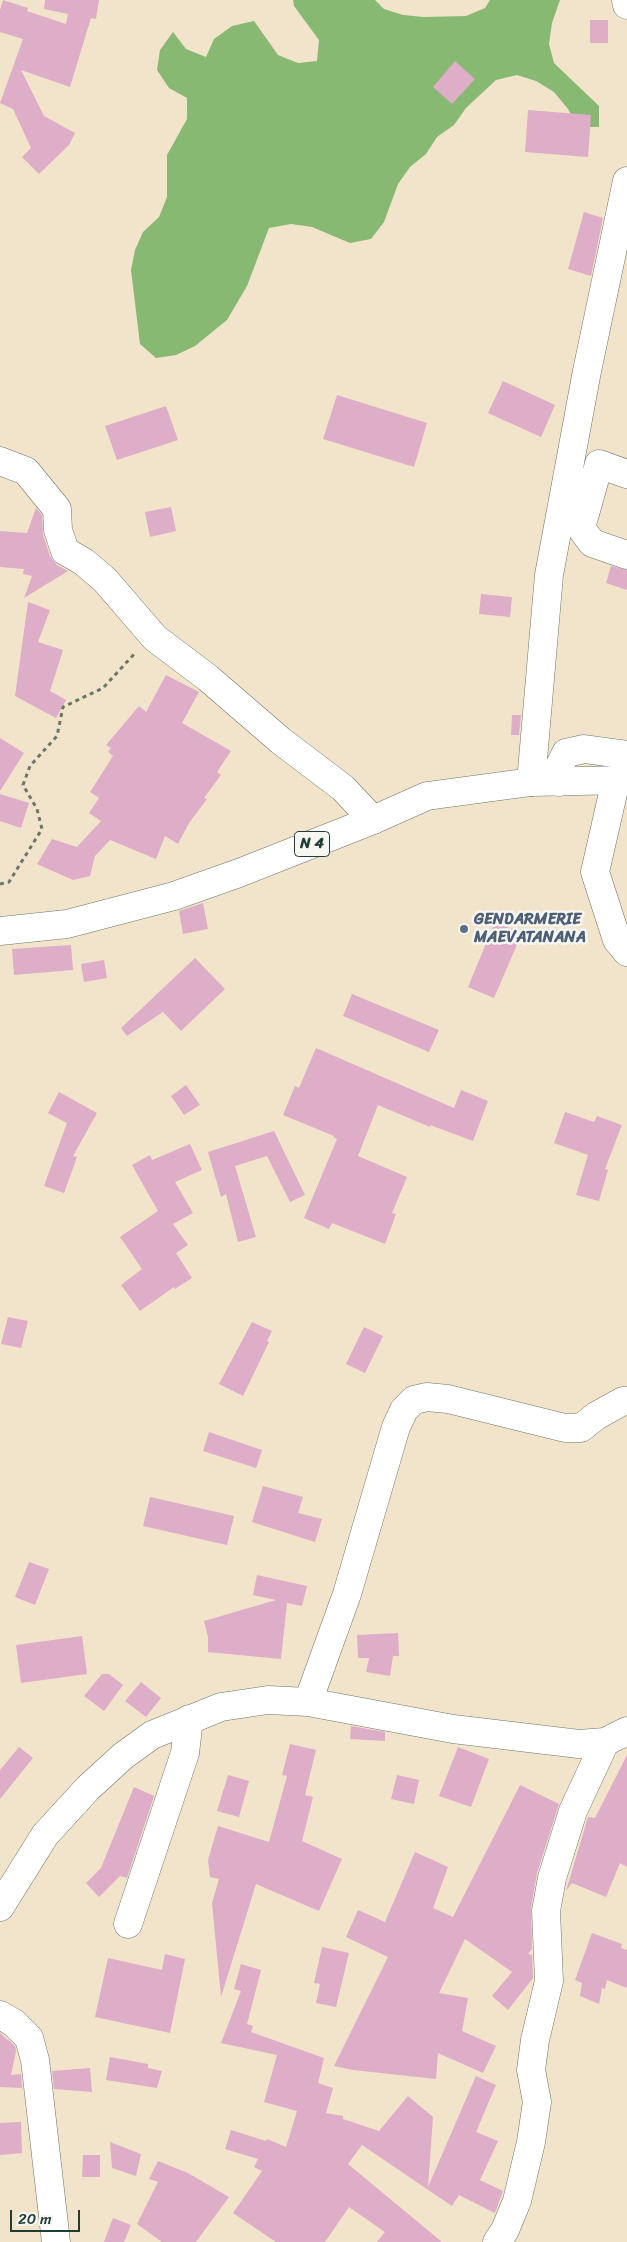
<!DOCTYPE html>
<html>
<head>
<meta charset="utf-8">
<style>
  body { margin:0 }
  #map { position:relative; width:627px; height:2242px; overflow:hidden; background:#f2e4cb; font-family:Sriracha,sans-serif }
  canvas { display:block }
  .scale { position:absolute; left:10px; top:2210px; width:70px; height:22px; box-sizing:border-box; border:2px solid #1f3d34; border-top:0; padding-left:6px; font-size:15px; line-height:18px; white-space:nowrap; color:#1f3d34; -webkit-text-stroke:4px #f6f6f2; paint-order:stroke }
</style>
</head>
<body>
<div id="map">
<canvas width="627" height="2242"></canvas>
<div class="scale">20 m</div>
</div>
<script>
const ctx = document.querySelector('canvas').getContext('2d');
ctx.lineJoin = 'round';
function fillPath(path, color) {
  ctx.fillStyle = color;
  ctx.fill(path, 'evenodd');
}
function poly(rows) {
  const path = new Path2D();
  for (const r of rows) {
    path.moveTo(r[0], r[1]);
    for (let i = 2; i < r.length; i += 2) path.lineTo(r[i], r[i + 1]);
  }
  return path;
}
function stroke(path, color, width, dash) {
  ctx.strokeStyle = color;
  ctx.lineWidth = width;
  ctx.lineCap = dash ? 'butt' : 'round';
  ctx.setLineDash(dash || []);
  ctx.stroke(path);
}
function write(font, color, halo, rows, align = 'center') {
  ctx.font = font + ' Sriracha,sans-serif';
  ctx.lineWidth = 5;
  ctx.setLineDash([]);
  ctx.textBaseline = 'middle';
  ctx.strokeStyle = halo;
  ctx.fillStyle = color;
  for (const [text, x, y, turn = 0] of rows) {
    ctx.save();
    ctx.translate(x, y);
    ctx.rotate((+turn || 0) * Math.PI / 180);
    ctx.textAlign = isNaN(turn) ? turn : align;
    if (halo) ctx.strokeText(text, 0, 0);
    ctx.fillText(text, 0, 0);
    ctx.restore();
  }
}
const forest = poly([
  [293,0,375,0,384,9,403,15,424,17,466,16,485,8,490,0,560,0,552,23,549,44,554,63,599,106,599,127,578,127,568,109,554,92,536,81,517,75,496,80,466,108,454,125,437,137,426,154,410,167,398,184,384,222,371,239,350,243,312,227,291,224,269,228,247,286,227,320,195,346,176,355,156,358,140,344,131,270,135,250,143,232,159,217,167,197,167,155,187,119,187,98,169,88,157,70,160,50,173,32,186,49,206,57,214,39,232,26,254,21,278,55,298,63,317,61,319,40,294,6]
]);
const building = poly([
  [3,0,28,8,27,11,66,24,68,14,44,9,45,0,99,0,96,19,91,18,70,87,21,70,44,116,75,133,69,145,39,174,22,157,31,148,13,109,0,103,23,39,0,32,0,10],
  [590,20,608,20,608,43,590,43],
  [455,61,475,79,452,104,433,87],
  [528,110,591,115,588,157,525,152],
  [584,212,603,218,591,276,568,269],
  [503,381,555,405,541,437,488,413],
  [337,395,427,423,414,467,323,439],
  [166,406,178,440,117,460,105,426],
  [171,507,176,531,150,537,145,512],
  [36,508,42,515,43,535,50,556,57,565,68,571,24,598,32,576,23,574,24,569,0,567,0,531,27,533],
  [611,566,627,570,627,590,606,583],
  [481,594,512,597,510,617,479,614],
  [28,602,50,610,38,642,63,650,50,691,66,700,56,718,15,696],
  [166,675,199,692,182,723,231,751,217,772,221,775,204,798,207,799,189,823,178,844,165,836,156,859,110,840,95,856,90,876,73,880,37,864,52,839,77,847,101,821,89,813,99,798,90,792,113,756,108,752,111,748,106,745,139,706,146,712],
  [512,715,521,715,519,735,511,735],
  [0,738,24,753,0,791],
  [0,794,29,803,21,828,0,821],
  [203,903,208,929,183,934,179,911],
  [495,922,522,933,494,998,468,987],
  [71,945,73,970,14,975,12,949],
  [195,958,225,989,181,1031,163,1012,127,1036,121,1028],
  [104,960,107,978,84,982,81,964],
  [352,994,439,1030,429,1052,343,1016],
  [316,1048,454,1108,461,1090,488,1101,473,1141,430,1125,430,1127,378,1105,358,1156,407,1177,392,1213,396,1214,385,1244,332,1223,329,1229,304,1218,337,1139,333,1137,334,1136,283,1115,295,1086,299,1088],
  [186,1085,200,1105,184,1115,171,1096],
  [59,1092,97,1113,73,1156,77,1157,64,1193,44,1186,67,1123,48,1113],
  [565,1112,594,1122,597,1116,622,1125,605,1169,608,1170,599,1201,576,1195,588,1155,554,1143],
  [274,1131,305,1195,290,1202,267,1156,235,1166,256,1237,238,1242,226,1194,221,1197,208,1152],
  [190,1144,202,1170,175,1182,193,1213,173,1224,188,1245,176,1253,192,1278,175,1289,174,1287,140,1311,121,1285,142,1269,120,1237,158,1211,132,1165,150,1155,152,1160],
  [8,1317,28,1321,21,1348,1,1344],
  [252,1322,272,1331,267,1341,269,1342,243,1396,219,1384],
  [364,1327,383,1336,365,1373,346,1364],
  [209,1432,262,1450,256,1468,203,1451],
  [263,1486,303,1497,298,1513,322,1519,315,1542,252,1522],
  [150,1497,234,1516,227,1545,143,1526],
  [29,1562,49,1569,35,1605,15,1597],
  [257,1575,307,1586,302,1606,287,1603,281,1659,208,1652,208,1637,204,1621,276,1600,253,1595],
  [398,1633,399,1656,393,1656,390,1676,366,1672,369,1658,358,1658,357,1635],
  [82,1636,87,1674,21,1683,16,1645],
  [102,1674,109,1674,123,1685,104,1711,84,1696],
  [141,1682,161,1698,146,1717,125,1701],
  [351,1726,385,1732,385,1741,350,1739],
  [290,1744,316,1750,305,1795,313,1797,302,1841,342,1859,319,1911,256,1884,221,1997,212,1903,219,1879,210,1877,208,1860,218,1826,269,1842,287,1776,282,1775],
  [19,1747,33,1758,0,1799,0,1770],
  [458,1747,489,1759,471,1807,439,1796],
  [627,1755,627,1867,620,1863,606,1897,572,1883,566,1891,588,1817,595,1818],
  [228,1775,249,1781,239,1817,217,1811],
  [397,1775,419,1780,414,1804,391,1799],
  [520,1785,559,1804,537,1873,531,1908,532,1949,528,1954,532,1955,533,1978,508,2010,492,1996,512,1972,465,1939,439,1993,468,1998,462,2031,496,2046,483,2073,438,2053,436,2079,353,2070,334,2066,388,1957,346,1937,358,1910,385,1922,415,1852,448,1867,433,1908,453,1917],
  [134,1787,154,1796,127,1878,120,1876,99,1897,86,1883,101,1868],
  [592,1933,622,1944,621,1948,627,1950,627,1988,607,1980,605,1989,602,1988,599,2004,580,1996,582,1983,575,1980],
  [322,1947,349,1953,336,2007,316,2003,320,1984,314,1983],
  [165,1954,185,1959,170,2033,95,2017,108,1958,162,1970],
  [241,1964,261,1970,247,2024,253,2026,251,2032,324,2058,318,2083,333,2088,326,2113,343,2116,343,2119,379,2131,408,2096,433,2117,428,2187,476,2076,496,2085,476,2132,498,2141,480,2180,503,2191,495,2213,459,2195,452,2206,362,2145,348,2164,442,2242,377,2242,385,2232,349,2207,325,2242,276,2242,233,2213,262,2171,254,2167,258,2159,225,2149,231,2130,266,2141,267,2139,286,2147,297,2111,264,2102,277,2055,221,2043,241,1991,234,1989],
  [0,2033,15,2046,16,2051,11,2075,21,2074,22,2088,0,2087],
  [110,2057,148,2064,148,2068,162,2071,157,2088,106,2080],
  [90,2068,92,2092,54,2089,52,2071],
  [21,2122,22,2153,0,2155,0,2123],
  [110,2142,141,2154,136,2176,112,2168],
  [83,2155,100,2155,100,2177,82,2177],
  [158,2161,188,2173,229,2197,196,2242,162,2242,137,2224,158,2182,149,2179],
  [113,2218,131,2225,124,2242,104,2242]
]);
const path = poly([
  [0,884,9,882,42,829,37,809,23,785,30,766,57,736,63,707,103,688,136,652]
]);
const minor = poly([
  [626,0,627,5],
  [0,461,26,471,57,509,58,530,65,551,84,562,105,580,155,638,208,678,281,741,343,788,373,820],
  [627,474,599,464,581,528,592,543,627,555],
  [616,780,595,872,617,940,627,952],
  [531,782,549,575,587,371,627,181],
  [559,782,559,767,566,753,584,749,627,755],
  [308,1702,347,1594,396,1427,404,1410,414,1400,427,1397,448,1399,565,1428,581,1428,596,1416,623,1401,627,1401],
  [0,1907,45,1835,88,1788,123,1756,152,1735,221,1707,268,1700,308,1702,453,1729,579,1744,605,1742,627,1731],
  [128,1924,185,1753,189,1719],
  [0,2015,14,2023,29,2038,35,2060,56,2242],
  [497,2242,505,2230,517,2201,531,2142,537,2102,531,2070,535,2040,549,1981,546,1911,552,1878,573,1811,605,1742]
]);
const major = poly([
  [0,931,67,924,174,896,239,873,373,820,427,796,531,782,627,780]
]);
const markers = [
  [464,929,5,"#5c6f8a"]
];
const shields = [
  [312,844,35]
];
const shieldNames = [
  ["N 4",312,844]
];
const serviceNames = [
  ["GENDARMERIE",474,920],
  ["MAEVATANANA",474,938]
];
fillPath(forest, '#87b973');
fillPath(building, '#deadc8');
stroke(minor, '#697769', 29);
stroke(major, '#697769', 29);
stroke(path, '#697769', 3, [4, 4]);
stroke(minor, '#fff', 28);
stroke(major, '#fff', 28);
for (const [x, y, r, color] of markers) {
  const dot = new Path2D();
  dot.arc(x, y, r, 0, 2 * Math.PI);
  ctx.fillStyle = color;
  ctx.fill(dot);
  stroke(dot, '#f6f6f2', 2);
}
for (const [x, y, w] of shields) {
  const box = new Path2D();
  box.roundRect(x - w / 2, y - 12.5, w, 25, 4);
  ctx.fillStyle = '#f6f6f2';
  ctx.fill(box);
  stroke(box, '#1f3d34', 1);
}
write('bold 15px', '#1f3d34', null, shieldNames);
write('bold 16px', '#4e5e75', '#f6f6f2', serviceNames, 'left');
</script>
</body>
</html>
